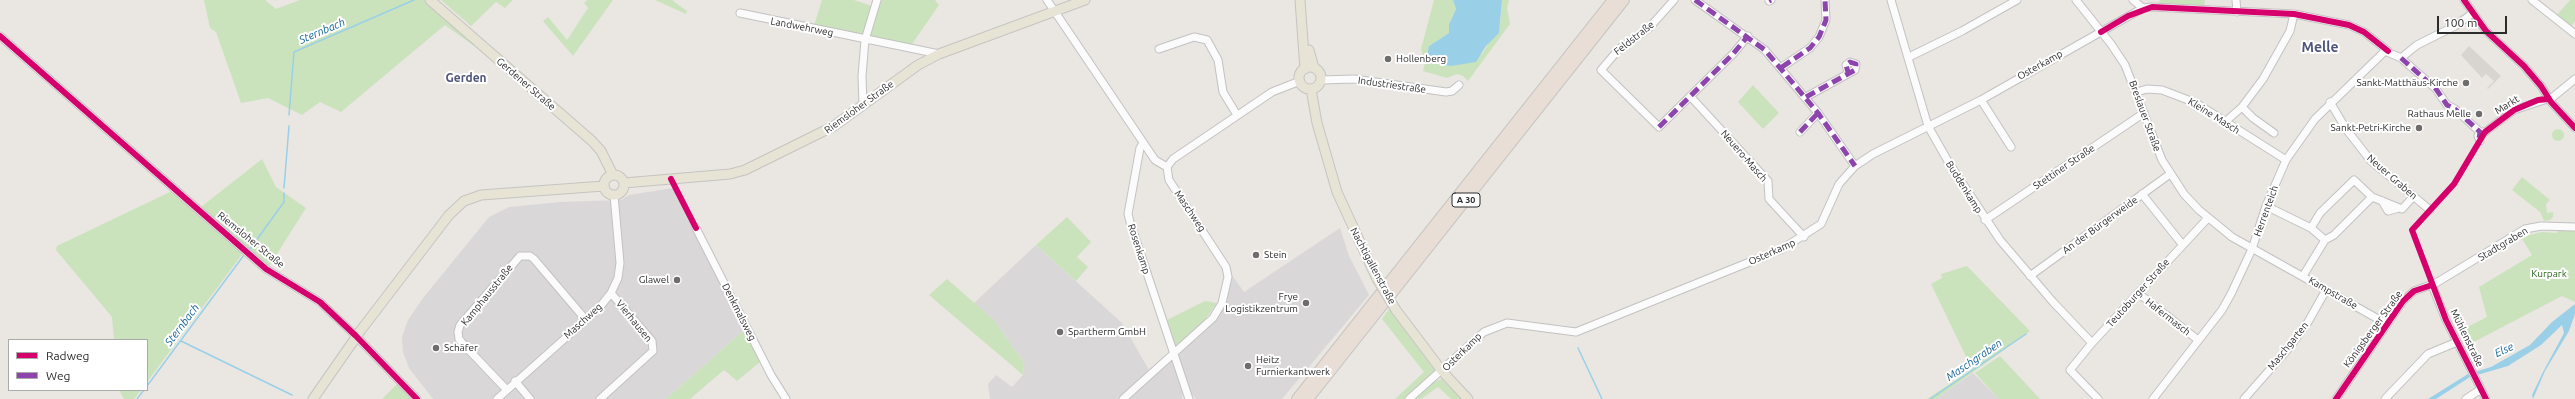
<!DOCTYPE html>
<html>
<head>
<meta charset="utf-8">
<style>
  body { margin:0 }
  #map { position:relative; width:2575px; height:399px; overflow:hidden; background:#eae6e2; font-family:Ubuntu,sans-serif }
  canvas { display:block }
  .legend { position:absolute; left:8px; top:339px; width:140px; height:52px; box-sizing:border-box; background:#fff; border:1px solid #ababab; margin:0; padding:5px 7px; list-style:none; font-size:12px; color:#2c2c2c }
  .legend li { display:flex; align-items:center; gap:8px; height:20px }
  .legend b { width:20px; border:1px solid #ababab }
  .scale { position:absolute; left:2437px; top:16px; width:70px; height:18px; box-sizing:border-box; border:2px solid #2c2c2c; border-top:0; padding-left:5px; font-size:12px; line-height:14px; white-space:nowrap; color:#2c2c2c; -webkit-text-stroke:3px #fff; paint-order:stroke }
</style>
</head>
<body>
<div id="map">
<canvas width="2575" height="399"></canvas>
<ul class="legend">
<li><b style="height:5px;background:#d6006c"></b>Radweg</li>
<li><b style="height:5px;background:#8e44ad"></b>Weg</li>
</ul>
<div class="scale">100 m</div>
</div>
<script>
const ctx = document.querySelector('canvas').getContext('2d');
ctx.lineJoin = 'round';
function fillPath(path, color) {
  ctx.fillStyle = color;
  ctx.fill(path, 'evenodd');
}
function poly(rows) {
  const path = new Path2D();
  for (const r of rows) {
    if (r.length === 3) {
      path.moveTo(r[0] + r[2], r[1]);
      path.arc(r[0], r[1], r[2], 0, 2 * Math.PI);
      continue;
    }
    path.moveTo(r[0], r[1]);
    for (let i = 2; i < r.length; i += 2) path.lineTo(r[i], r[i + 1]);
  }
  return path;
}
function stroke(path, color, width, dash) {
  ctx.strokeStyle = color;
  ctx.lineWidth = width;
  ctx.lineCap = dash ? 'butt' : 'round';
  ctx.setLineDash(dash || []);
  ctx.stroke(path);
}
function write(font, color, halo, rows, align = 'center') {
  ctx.font = font + ' Ubuntu,sans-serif';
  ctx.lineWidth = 4;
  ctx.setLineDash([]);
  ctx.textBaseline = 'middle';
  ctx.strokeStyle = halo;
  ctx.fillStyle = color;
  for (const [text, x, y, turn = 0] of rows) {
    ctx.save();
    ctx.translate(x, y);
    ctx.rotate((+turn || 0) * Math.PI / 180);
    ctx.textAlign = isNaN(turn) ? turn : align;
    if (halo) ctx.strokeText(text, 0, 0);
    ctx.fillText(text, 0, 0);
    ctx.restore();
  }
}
const industrial = poly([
  [673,188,744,330,666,399,433,399,409,368,403,352,402,337,408,320,423,298,489,217,509,207,560,202,621,200,629,195],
  [1340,228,1349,256,1369,295,1282,399,1196,399,1183,382,1182,399,990,399,988,384,996,375,1012,387,1023,375,1024,363,994,320,974,303,1036,245,1122,323,1149,370,1153,373,1196,335,1222,303,1226,267,1244,292],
  [1973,373,1999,399,1936,399]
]);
const green = poly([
  [204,0,265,0,276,9,300,0,426,0,478,45,474,46,445,25,341,112,320,102,302,115,268,98,241,103,216,32,210,28],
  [441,0,513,0,505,8,496,2,471,26],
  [587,0,613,0,573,56,543,21,548,17,567,40,588,8,584,3],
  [655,0,672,0,687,11,686,14],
  [822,0,854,0,875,7,877,0,935,0,939,5,910,47,813,29],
  [1434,0,1453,0,1456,9,1449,23,1449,33,1429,46,1430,63,1451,66,1482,54,1500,25,1502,0,1509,0,1507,8,1510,24,1468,81,1463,76,1457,74,1447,78,1423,71,1425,63,1421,49],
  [2160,0,2205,0,2204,6,2158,4],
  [2570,0,2575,0,2575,21,2571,27,2557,15],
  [1753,85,1779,113,1763,129,1738,102],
  [2558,135,6],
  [262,159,276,187,306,208,268,268,201,207],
  [2522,177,2550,200,2546,204,2547,213,2553,212,2553,217,2550,220,2544,221,2540,212,2512,190],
  [172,191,243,253,147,382,147,340,114,340,112,317,56,250,57,246],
  [1067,217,1091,242,1077,257,1088,267,1076,281,1036,245],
  [2559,230,2575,231,2575,302,2562,296,2468,345,2459,331,2487,317,2479,287,2532,255,2521,237,2542,232,2556,233],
  [1967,266,2030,331,1936,399,1927,399,1972,369,1931,284,1942,278,1941,274],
  [947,279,994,320,1024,363,1023,375,929,295],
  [1205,301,1217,303,1204,321,1174,348,1165,321],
  [1389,309,1436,372,1406,399,1395,399,1424,372,1382,319],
  [744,330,760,362,737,381,724,370,690,399,666,399],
  [2000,356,2040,399,1999,399,1975,373],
  [1441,379,1462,399,1451,399,1438,387,1421,399,1413,399,1434,382],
  [398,383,414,399,382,399],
  [119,390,141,390,134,399,124,399]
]);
const plaza = poly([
  [2469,46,2501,76,2488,89,2487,88,2494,81,2486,74,2482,78,2461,55]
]);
const water = poly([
  [1453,0,1502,0,1499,33,1486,46,1476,62,1451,66,1430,63,1427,56,1429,46,1449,33,1449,24,1456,9],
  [2575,304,2575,314,2569,331,2545,371,2533,399,2532,395,2543,372,2564,333,2562,325,2541,345,2508,366,2470,377,2436,399,2428,399,2468,374,2491,367,2530,345,2552,322]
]);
const stream = poly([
  [289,115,294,52,414,0],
  [284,188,289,126],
  [250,249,284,202,284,193],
  [181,341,292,395],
  [1578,348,1602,399],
  [147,386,244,255],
  [137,399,144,390],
  [1930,399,2026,334]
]);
const minor = poly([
  [1047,0,1155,160,1167,167,1169,180,1226,267,1228,277,1222,303,1213,318,1123,399],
  [1674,0,1649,28,1619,49,1601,70,1659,127,1733,54,1748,36],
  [1695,0,1765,50,1818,113,1855,166],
  [1891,0,1928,126,1949,163,2000,240,2053,302,2092,343],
  [2076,0,2111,44,2125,65,2162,160,2184,194,2199,210,2232,237,2387,324],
  [2133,0,2143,8],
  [2236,0,2237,12],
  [2464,0,2486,31,2524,66,2541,86,2551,102,2575,128],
  [2532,0,2575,34],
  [1769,1,1771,0],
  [740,13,939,54],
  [0,36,266,269,320,302,356,336,417,399],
  [1159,49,1194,37,1207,40,1218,60,1223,92,1237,115],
  [1909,57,1962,31,2017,0],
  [2401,58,2417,45,2455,26,2473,13],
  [1782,67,1810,48,1819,37,1826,20,1825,0],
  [1321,80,1354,79,1446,92,1452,91,1459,85],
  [2137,92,2147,89,2162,90,2196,103,2286,160],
  [1690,96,1768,181,1769,199,1804,237],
  [1806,97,1855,70,1856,64,1850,62,1846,65,1848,72],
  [1981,100,2011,147],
  [2330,102,2346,129,2371,161,2430,210],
  [863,105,862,76,865,40,877,0],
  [2242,107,2253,118,2274,133],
  [2225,122,2242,107,2263,79,2290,31,2294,14],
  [1800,132,1818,113],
  [2480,132,2485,132,2514,110,2553,97,2575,79],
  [1143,143,1140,148,1128,214,1130,222,1189,399],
  [1167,167,1173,159,1272,92,1300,81],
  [2142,194,2182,244],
  [2382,201,2388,211,2399,208],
  [2266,206,2311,228,2325,240],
  [1985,220,2144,113],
  [696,228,771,375,786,399],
  [2311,228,2320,213,2354,180,2372,197],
  [2030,276,2170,174],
  [2303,276,2325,240,2334,235,2372,197,2402,209,2414,196],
  [2432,285,2446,320,2486,399],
  [2138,293,2198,340],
  [515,381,530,399],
  [506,389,465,346,459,339,458,332,460,325,520,256,530,256,534,259,586,320],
  [497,399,599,308,611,293,618,278,620,263,614,195],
  [600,399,653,351,652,341,611,293],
  [1409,399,1484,332,1507,323,1576,332,1782,249,1821,224,1839,184,1855,166,1873,154,1981,100,2143,8,2152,7,2294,14,2349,25,2364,32,2388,51],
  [2098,399,2070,370,2092,343,2208,218],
  [2153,399,2222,310,2231,294,2252,249,2266,206,2286,160,2315,119,2385,51,2401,58,2436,89,2447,105,2455,109,2480,132,2478,136,2480,141],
  [2244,399,2288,349,2308,322,2326,290],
  [2336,399,2403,301,2414,291,2436,283,2525,229,2541,226,2575,227],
  [2385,399,2428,354,2457,342],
  [2466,399,2481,389]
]);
const major = poly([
  [430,0,592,141,601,151,613,175],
  [1300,0,1305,69],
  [1309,50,1314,68],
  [1310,78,11],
  [1311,89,1317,123,1337,192,1377,279],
  [614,185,10],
  [624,183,730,174,745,170,834,126,918,65,939,54,1085,0],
  [1396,310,1442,371,1468,399],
  [313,399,361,330,449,215,464,201,481,195,604,186]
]);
const highway = poly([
  [1297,399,1613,0],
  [1308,399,1624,0]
]);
const majorBridge = poly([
  [1377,279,1396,310]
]);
const quiet = poly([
  [1695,0,1765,50,1818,113,1855,166],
  [1769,1,1771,0],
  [2401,58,2436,89,2447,105,2455,109,2480,132,2479,139],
  [1782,67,1810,48,1819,37,1826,20,1825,0],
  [1806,97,1855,70,1856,64,1850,62,1846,65,1848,72],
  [1659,127,1733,54,1748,36],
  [1800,132,1818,113]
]);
const cycleway = poly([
  [2464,0,2486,31,2524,66,2541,86,2551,102,2575,128],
  [2101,32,2128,16,2152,7,2294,14,2349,25,2364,32,2388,51],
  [0,36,266,269,320,302,356,336,417,399],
  [671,179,696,228],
  [2336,399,2403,301,2414,291,2432,285],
  [2486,399,2446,320,2412,230,2454,184,2485,132,2514,110,2538,100,2548,99]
]);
const markers = [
  [1388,59,4,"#6e6d6c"],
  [2466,83,4,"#6e6d6c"],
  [2479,114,4,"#6e6d6c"],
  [2419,128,4,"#6e6d6c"],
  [1256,255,4,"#6e6d6c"],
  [677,280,4,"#6e6d6c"],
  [1306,303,4,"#6e6d6c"],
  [1060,332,4,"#6e6d6c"],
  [436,348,4,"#6e6d6c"],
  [1248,366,4,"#6e6d6c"]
];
const shields = [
  [1466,200,28]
];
const shieldNames = [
  ["A 30",1466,200]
];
const streetNames = [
  ["Landwehrweg",802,27,11],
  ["Feldstraße",1634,38,-38],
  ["Osterkamp",2040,65,-29],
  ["Gerdener Straße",526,84,41],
  ["Industriestraße",1392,85,8],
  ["Markt",2507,105,-32],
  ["Riemsloher Straße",859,107,-36],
  ["Breslauer Straße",2145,116,70],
  ["Kleine Masch",2214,116,32],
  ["Neuero-Masch",1744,156,49],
  ["Stettiner Straße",2064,167,-34],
  ["Neuer Graben",2392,177,41],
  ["Buddenkamp",1964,187,58],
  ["Maschweg",1190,211,56],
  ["Herrenteich",2266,211,-70],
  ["An der Bürgerweide",2100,225,-36],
  ["Riemsloher Straße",251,240,39],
  ["Stadtgraben",2503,244,-31],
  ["Rosenkamp",1139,249,72],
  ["Osterkamp",1772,252,-24],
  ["Nachtigallenstraße",1373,266,62],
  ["Teutoburger Straße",2138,293,-48],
  ["Kampstraße",2333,293,30],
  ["Kamphausstraße",487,295,-51],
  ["Denkmalsweg",739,312,63],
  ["Hafermasch",2168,317,38],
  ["Maschweg",583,321,-42],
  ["Vierhausen",634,321,51],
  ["Königsberger Straße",2373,329,-54],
  ["Mühlenstraße",2467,338,64],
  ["Maschgarten",2288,346,-51],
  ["Osterkamp",1462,352,-44]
];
const poiNames = [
  ["Hollenberg",1396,59],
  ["Sankt-Matthäus-Kirche",2458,83,"right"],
  ["Rathaus Melle",2471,114,"right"],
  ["Sankt-Petri-Kirche",2411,128,"right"],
  ["Stein",1264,255],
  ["Glawel",669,280,"right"],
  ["Frye",1298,297,"right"],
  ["Logistikzentrum",1298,309,"right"],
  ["Spartherm GmbH",1068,332],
  ["Schäfer",444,348],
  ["Heitz",1256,360],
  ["Furnierkantwerk",1256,372]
];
const parkNames = [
  ["Kurpark",2549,274]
];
const waterNames = [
  ["Sternbach",322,31,-23],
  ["Sternbach",182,325,-53],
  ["Else",2504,350,-25],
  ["Maschgraben",1974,360,-34]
];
const quarterNames = [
  ["Gerden",466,78]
];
const districtNames = [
  ["Melle",2320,47]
];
fillPath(industrial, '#dad7d9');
fillPath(green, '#cbe3bd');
fillPath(plaza, '#d8d4d0');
fillPath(water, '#9ad0e7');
stroke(stream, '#9ad0e7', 1.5);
stroke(minor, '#c3c2c3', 9);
stroke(major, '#c6c4c2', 11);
stroke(highway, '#c6c4c2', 12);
stroke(minor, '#fcfbfb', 7);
stroke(major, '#e7e3d5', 9);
stroke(highway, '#e8ded5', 10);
stroke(majorBridge, '#c6c4c2', 11, []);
stroke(majorBridge, '#e7e3d5', 9);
stroke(quiet, '#8e44ad', 5, [10, 5]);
stroke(cycleway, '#d6006c', 6);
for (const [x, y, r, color] of markers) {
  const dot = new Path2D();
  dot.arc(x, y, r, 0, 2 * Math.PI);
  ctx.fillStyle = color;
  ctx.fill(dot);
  stroke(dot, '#fff', 1.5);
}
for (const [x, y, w] of shields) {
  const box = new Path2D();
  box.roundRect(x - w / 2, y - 7, w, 14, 3);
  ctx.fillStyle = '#fff';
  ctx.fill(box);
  stroke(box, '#2c2c2c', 1);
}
write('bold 9px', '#2c2c2c', null, shieldNames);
write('10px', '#2c2c2c', '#fff', streetNames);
write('10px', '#2c2c2c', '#fff', poiNames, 'left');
write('10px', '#2a671e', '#fff', parkNames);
write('italic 11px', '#146498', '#fff', waterNames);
write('bold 12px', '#4e547b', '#fff', quarterNames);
write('bold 14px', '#4e547b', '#fff', districtNames);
</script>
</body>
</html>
